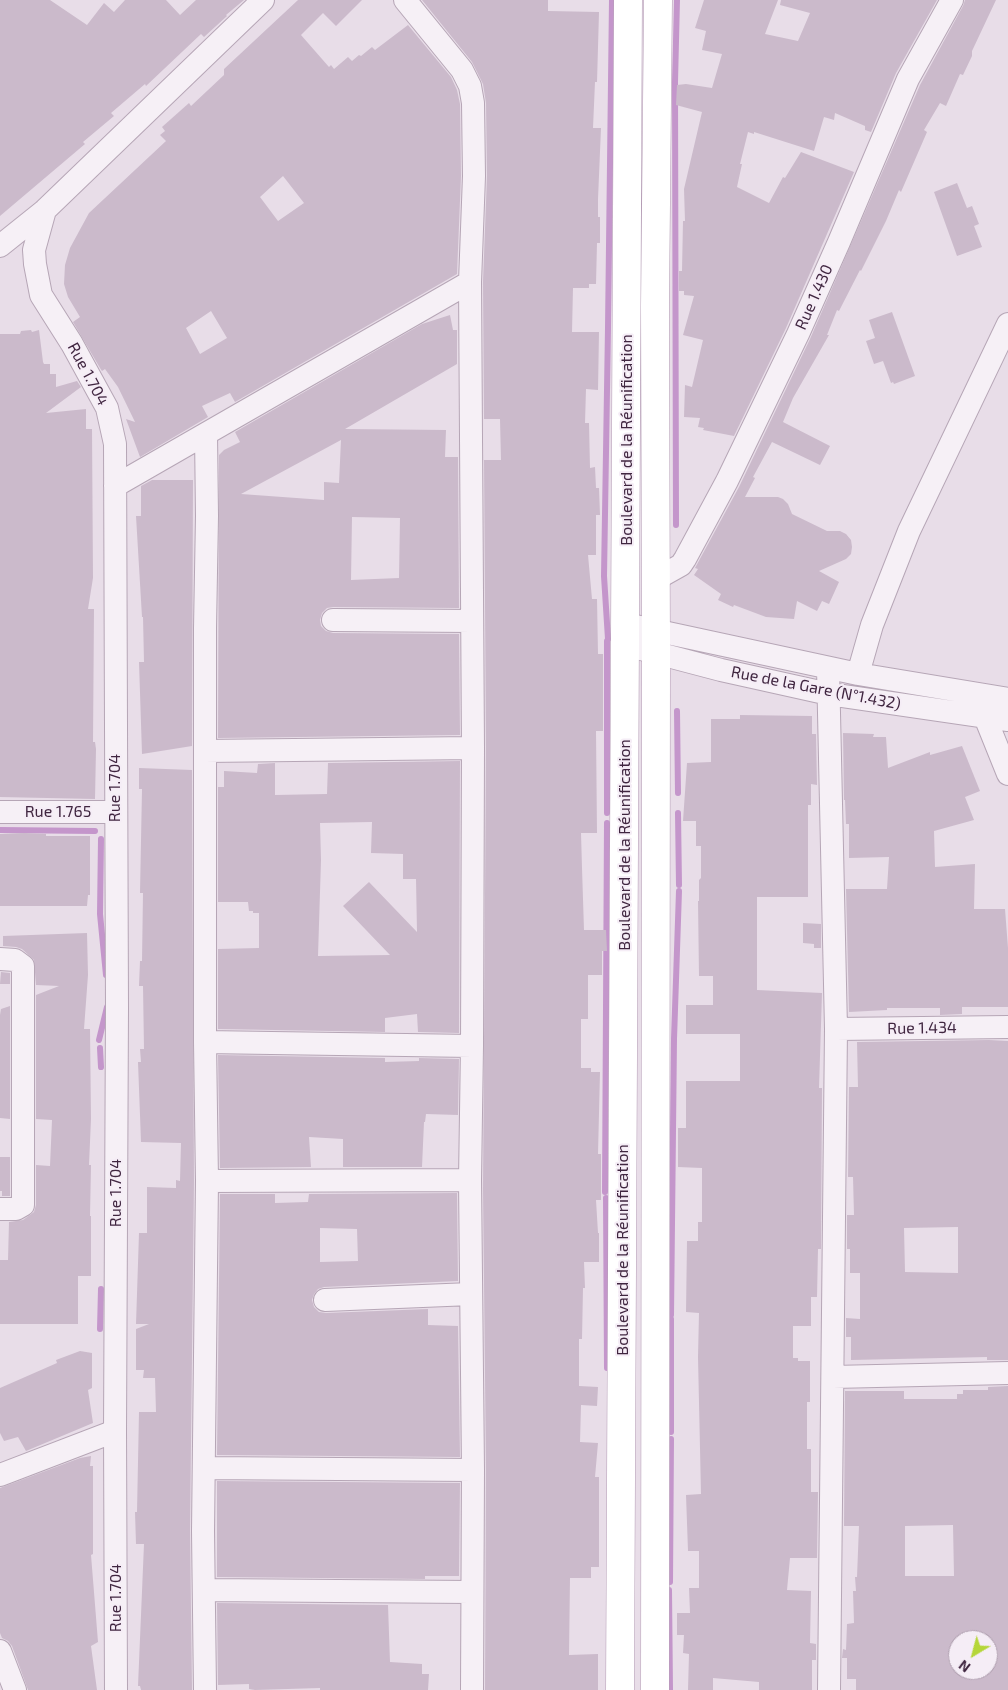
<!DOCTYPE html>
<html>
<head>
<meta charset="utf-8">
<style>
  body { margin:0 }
  #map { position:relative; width:1008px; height:1690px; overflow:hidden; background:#e8dde8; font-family:"Exo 2",sans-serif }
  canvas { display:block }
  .north { position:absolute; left:948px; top:1630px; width:50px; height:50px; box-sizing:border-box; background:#f5edf6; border:1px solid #ad9dad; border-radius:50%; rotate:217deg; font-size:14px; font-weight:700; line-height:20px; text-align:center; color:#402640 }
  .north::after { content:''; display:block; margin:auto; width:18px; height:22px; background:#b5d639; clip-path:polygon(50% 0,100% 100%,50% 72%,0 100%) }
</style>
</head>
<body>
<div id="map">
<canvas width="1008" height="1690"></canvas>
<div class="north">N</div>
</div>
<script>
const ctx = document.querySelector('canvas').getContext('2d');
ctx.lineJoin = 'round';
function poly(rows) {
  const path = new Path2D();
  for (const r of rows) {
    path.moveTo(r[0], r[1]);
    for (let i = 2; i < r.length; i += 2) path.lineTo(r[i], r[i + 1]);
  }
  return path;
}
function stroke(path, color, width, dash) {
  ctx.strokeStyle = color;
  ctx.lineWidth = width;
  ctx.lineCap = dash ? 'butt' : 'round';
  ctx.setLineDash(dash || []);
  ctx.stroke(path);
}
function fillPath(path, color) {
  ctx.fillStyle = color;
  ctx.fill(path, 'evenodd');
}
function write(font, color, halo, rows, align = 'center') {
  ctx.font = font + ' "Exo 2",sans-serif';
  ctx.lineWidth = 4;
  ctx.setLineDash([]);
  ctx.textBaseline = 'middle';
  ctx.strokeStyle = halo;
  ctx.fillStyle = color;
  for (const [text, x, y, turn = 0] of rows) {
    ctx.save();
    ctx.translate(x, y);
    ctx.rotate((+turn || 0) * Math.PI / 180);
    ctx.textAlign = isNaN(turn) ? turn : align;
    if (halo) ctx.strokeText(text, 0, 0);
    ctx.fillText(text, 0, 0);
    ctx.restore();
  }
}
const stream = poly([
  [676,525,675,82,677,0],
  [608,639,604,576,608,328,612,0],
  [607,641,607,813],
  [677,711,678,793],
  [678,813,679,885],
  [0,830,95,831],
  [101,839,100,914,106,975],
  [99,1040,107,1007],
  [100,1048,101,1067],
  [605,1192,607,823],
  [606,1198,607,1368],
  [671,1315,674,1039,679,891],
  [100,1329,101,1289],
  [671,1432,671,1319],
  [670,1582,671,1439],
  [669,1590,670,1690]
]);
const building = poly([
  [0,0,50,0,87,25,104,3,114,12,125,0,166,0,180,15,196,0,244,0,226,15,227,16,204,37,201,34,146,86,145,84,111,113,114,116,83,142,85,144,0,216],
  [298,0,362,0,336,26,323,13,301,35,329,67,331,65,334,69,348,57,352,61,359,55,361,56,372,47,375,50,408,25,451,77,457,90,460,104,461,176,457,274,235,402,230,393,202,406,208,417,140,457,126,419,135,422,118,387,105,369,102,371,100,368,73,322,80,317,68,297,64,284,65,265,70,248,89,213,166,141,160,135,165,131,162,127,189,103,191,106,224,75,224,69],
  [283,176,304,203,278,221,260,197],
  [211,311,227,338,200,354,186,328],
  [422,0,548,0,548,11,599,12,597,82,595,82,593,128,601,128,598,199,598,217,600,217,600,243,597,243,596,284,589,284,589,288,573,288,572,332,599,332,598,390,586,389,585,423,589,423,590,468,595,467,596,488,599,488,600,515,596,515,596,555,588,555,592,599,597,599,598,654,603,654,603,731,596,731,597,833,581,833,582,868,584,930,606,930,607,951,602,951,602,975,588,975,588,1019,581,1019,581,1068,591,1068,591,1072,600,1072,598,1154,601,1154,601,1200,596,1200,598,1233,599,1233,599,1262,584,1262,585,1288,583,1288,582,1339,579,1339,579,1386,598,1387,597,1406,581,1405,580,1442,598,1443,595,1477,599,1477,599,1567,591,1567,591,1578,570,1578,569,1655,598,1654,598,1690,485,1690,486,1470,483,1189,486,748,484,460,501,460,500,419,484,419,483,282,487,176,486,103,483,84,472,62],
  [704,0,778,0,765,34,798,41,810,13,780,5,781,0,937,0,896,73,871,132,865,130,865,126,835,113,834,120,824,117,814,151,754,132,754,134,748,132,740,164,742,164,737,187,769,203,783,177,785,178,801,152,854,172,786,328,734,436,703,430,704,428,698,427,700,418,684,417,685,385,692,387,703,340,683,335,694,296,684,295,684,291,679,291,679,271,682,271,683,221,685,221,684,189,702,112,676,105,677,85,686,84,712,88,722,54,702,50,706,31,695,28],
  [965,0,996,0,972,51,972,56,963,75,960,74,946,106,940,103,924,130,927,132,901,192,899,190,886,221,861,271,860,270,839,311,837,310,827,335,829,335,793,398,783,422,830,446,820,465,772,442,753,477,755,478,745,497,778,497,783,499,788,504,792,514,827,531,840,531,846,534,851,540,852,547,851,554,846,559,819,571,839,582,829,604,822,601,817,611,797,601,794,619,766,617,734,605,733,607,718,600,721,594,694,575,698,569,695,568,739,487,810,339,920,85,963,6],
  [957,183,967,208,972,206,979,224,974,226,982,247,957,256,934,192],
  [892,312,915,376,894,384,893,382,891,383,883,361,874,364,866,341,875,338,869,320],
  [450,315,453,330,457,330,457,364,345,429,446,430,445,457,458,457,459,608,333,607,327,608,322,613,320,620,321,626,326,631,333,633,459,634,460,735,218,738,219,455,224,450,240,442,235,432,422,324],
  [341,440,339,483,324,482,324,500,241,494],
  [352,517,400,518,399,578,351,580],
  [31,330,32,332,39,330,43,362,44,364,50,364,50,374,56,374,56,387,77,381,81,387,46,413,86,409,86,429,92,429,93,578,88,609,94,609,93,742,95,742,96,749,95,799,0,797,0,334,20,334,21,331],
  [152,480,193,480,192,746,142,754,139,662,144,662,143,617,142,617,136,516,141,516,141,486],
  [740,715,812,716,812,734,816,734,817,785,811,784,811,805,808,805,808,897,757,897,757,990,822,993,819,1088,822,1088,821,1249,818,1249,817,1297,811,1297,811,1326,793,1326,793,1358,798,1358,798,1361,810,1361,810,1402,807,1402,807,1449,811,1449,811,1492,818,1492,817,1558,790,1558,787,1590,811,1591,810,1643,816,1644,816,1660,812,1660,812,1690,759,1690,759,1682,713,1678,713,1690,688,1690,689,1654,683,1653,684,1635,677,1635,677,1613,690,1613,689,1588,699,1588,699,1551,688,1551,686,1495,701,1494,698,1357,699,1313,686,1312,687,1241,698,1241,698,1222,702,1222,702,1168,678,1167,678,1128,686,1128,686,1081,740,1081,740,1034,686,1034,686,1005,713,1005,713,976,699,976,698,901,699,901,699,880,701,878,701,846,696,846,696,821,683,821,687,763,711,762,711,719,740,719],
  [843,733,874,734,873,737,886,737,888,768,930,752,930,755,962,746,980,791,965,797,974,820,934,831,935,867,975,864,974,909,1005,909,1008,948,1008,1007,962,1007,962,1014,940,1015,940,1008,887,1008,887,1010,849,1012,846,889,887,889,889,857,849,858,849,824,846,824,845,800,844,800],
  [460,761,459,1033,418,1032,417,1014,385,1018,385,1032,218,1029,218,949,259,948,259,913,253,913,253,911,249,911,248,902,218,902,218,787,224,787,224,771,257,773,258,764,275,763,275,795,327,794,328,763],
  [372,822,371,853,403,854,403,879,416,879,417,932,369,882,343,906,390,955,318,956,321,860,320,823],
  [139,768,192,770,194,1181,190,1531,192,1690,141,1690,140,1686,138,1686,144,1544,136,1544,135,1512,137,1512,139,1412,156,1412,155,1378,143,1378,144,1370,136,1370,136,1329,149,1324,136,1324,139,1233,147,1233,147,1187,176,1188,176,1180,180,1181,181,1143,141,1142,138,1062,141,1062,140,1049,144,1049,143,986,139,986,140,961,142,961,143,893,140,893,142,789,139,789],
  [24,833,46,834,46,836,90,836,90,895,88,895,87,906,0,906,0,834],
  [803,923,821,924,821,948,814,948,814,944,803,943],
  [87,933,88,975,84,1029,90,1029,91,1119,89,1165,91,1165,90,1216,91,1216,91,1276,78,1276,78,1324,0,1324,0,1260,8,1260,9,1222,23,1220,34,1212,36,1205,36,1165,50,1166,52,1120,36,1119,36,995,59,986,36,985,34,960,22,949,16,947,3,946,3,936],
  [1,972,10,973,10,984,0,984],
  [10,1006,10,1119,0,1118,0,1015,1,1009],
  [989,1040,1008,1041,1008,1360,987,1360,987,1357,851,1360,851,1337,846,1337,846,1318,860,1319,860,1273,850,1273,850,1249,847,1249,847,1215,854,1215,853,1177,848,1177,849,1087,858,1087,857,1042],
  [958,1227,958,1273,905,1272,904,1228],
  [218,1055,385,1058,385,1062,419,1061,419,1058,459,1059,458,1115,426,1114,425,1122,424,1122,422,1167,343,1167,343,1139,309,1137,311,1167,220,1168],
  [0,1157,10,1157,10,1196,2,1196,2,1191,0,1191],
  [457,1193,458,1281,324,1287,318,1289,314,1294,312,1300,314,1307,319,1312,326,1313,428,1309,428,1325,458,1326,460,1457,217,1455,220,1194,275,1194,275,1203,308,1202,309,1194],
  [320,1228,357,1229,358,1261,320,1262],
  [80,1351,92,1353,92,1388,88,1390,93,1423,26,1451,18,1437,4,1441,0,1433,0,1388,57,1363,56,1360],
  [1008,1386,1008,1690,856,1690,856,1679,847,1679,847,1658,842,1658,843,1649,846,1650,847,1624,854,1623,853,1591,856,1591,855,1577,857,1577,859,1526,844,1526,845,1391,904,1391,904,1399,957,1399,957,1394,963,1394,963,1390,988,1390,988,1387],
  [953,1525,954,1576,905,1576,905,1526],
  [958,1640,988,1640,988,1670,958,1670],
  [91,1456,90,1466,93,1466,93,1554,91,1555,98,1642,91,1646,97,1690,28,1690,12,1646,8,1641,2,1638,0,1633,0,1488,80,1458],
  [217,1481,460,1483,459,1576,425,1576,425,1579,217,1577],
  [217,1603,388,1605,390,1662,422,1664,422,1674,429,1674,428,1690,320,1690,320,1688,255,1690,249,1689,249,1684,218,1685]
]);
const minor = poly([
  [405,0,462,70,470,86,473,103,474,176,470,282,473,748,472,1046,470,1180,473,1470,472,1690],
  [45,210,34,250,35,264,41,295,72,344,107,408,115,444,117,1008,115,1431,116,1690],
  [0,246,45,210,263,0],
  [115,486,470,282],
  [656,579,681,565,685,559,727,481,798,334,839,242,908,79,952,0],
  [333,620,472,621],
  [626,624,858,674,1008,699],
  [626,645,721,670,829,694,1008,720],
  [828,668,836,1029,829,1690],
  [858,674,872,625,909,531,1008,324],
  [985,717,1008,774],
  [205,751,473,748],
  [0,812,115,812],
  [0,959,15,960,23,966,23,1205,16,1209,0,1209],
  [836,1029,1008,1027],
  [205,1042,472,1046],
  [207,1181,470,1180],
  [325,1300,471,1294],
  [833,1377,1008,1373],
  [204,1468,473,1470],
  [0,1475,115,1431],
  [204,1590,471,1592],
  [0,1651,15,1690],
  [205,1690,203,1531,207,1181,205,1042,205,628,207,516,206,434]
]);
const major = poly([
  [620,1690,628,0],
  [655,1690,656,653,655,306,658,0]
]);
const streetNames = [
  ["Rue 1.430",814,297,-66],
  ["Rue 1.704",88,374,62],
  ["Boulevard de la Réunification",627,440,-90],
  ["Rue de la Gare (N°1.432)",816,688,11],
  ["Rue 1.704",115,788,-90],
  ["Rue 1.765",58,812],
  ["Boulevard de la Réunification",625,845,-90],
  ["Rue 1.434",922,1028,-1],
  ["Rue 1.704",116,1193,-90],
  ["Boulevard de la Réunification",623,1250,-90],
  ["Rue 1.704",116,1598,-90]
];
stroke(stream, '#c496cb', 6);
fillPath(building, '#cbbacb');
stroke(minor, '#b6a6b6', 24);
stroke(major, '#b49cb5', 29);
stroke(minor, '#f6f0f6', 22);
stroke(major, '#fff', 28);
write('16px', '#402640', '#f5edf6', streetNames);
</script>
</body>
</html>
